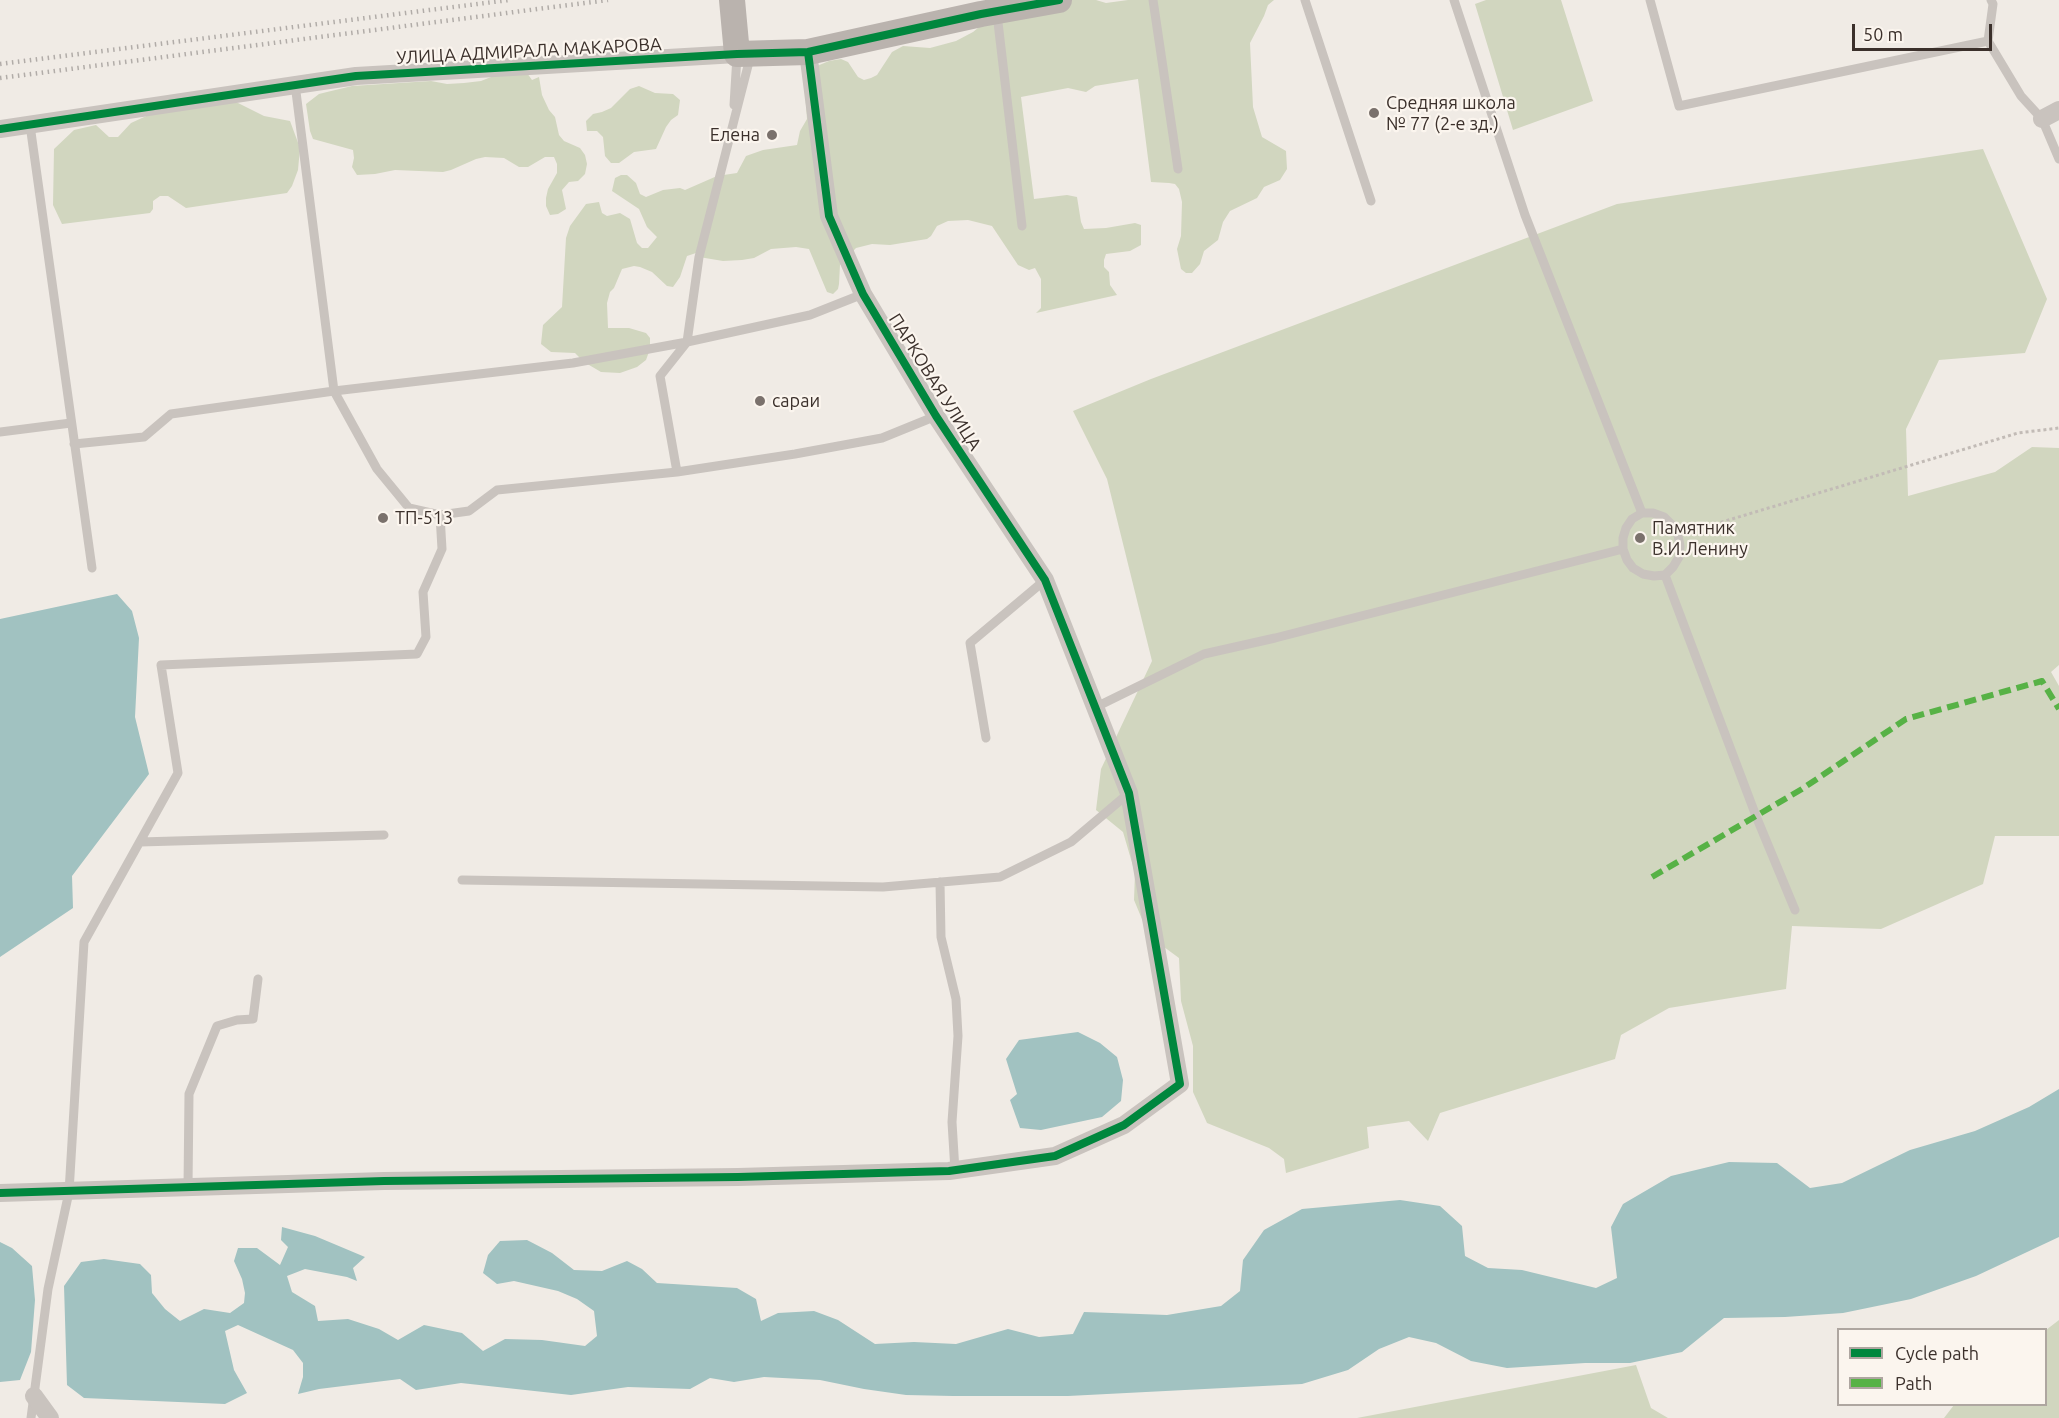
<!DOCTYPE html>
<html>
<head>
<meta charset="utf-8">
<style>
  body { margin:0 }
  #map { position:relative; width:2059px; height:1418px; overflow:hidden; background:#f0ebe5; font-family:Ubuntu,sans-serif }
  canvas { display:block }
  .legend { position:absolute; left:1837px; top:1328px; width:210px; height:78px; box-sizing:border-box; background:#fbf5ee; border:2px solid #aea6a0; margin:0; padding:8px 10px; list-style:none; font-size:18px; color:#3b302b }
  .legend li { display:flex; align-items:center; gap:12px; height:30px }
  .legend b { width:30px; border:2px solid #aea6a0 }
  .scale { position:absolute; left:1852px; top:24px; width:140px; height:27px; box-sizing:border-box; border:3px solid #3b302b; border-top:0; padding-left:8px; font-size:18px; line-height:21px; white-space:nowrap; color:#3b302b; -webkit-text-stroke:4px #fbf5ee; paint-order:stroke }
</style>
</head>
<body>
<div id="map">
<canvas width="2059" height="1418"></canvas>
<ul class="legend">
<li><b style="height:8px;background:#00873e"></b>Cycle path</li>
<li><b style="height:8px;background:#57b246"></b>Path</li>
</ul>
<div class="scale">50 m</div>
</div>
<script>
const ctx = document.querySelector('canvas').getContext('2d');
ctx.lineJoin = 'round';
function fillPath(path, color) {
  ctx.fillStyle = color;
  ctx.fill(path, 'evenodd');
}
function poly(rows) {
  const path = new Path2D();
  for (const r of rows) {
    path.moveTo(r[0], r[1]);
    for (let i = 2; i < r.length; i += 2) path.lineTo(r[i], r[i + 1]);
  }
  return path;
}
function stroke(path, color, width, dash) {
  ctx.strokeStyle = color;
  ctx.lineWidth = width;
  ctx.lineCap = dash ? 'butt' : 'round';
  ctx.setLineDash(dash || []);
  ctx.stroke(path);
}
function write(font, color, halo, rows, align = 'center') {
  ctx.font = font + ' Ubuntu,sans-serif';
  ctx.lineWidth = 4.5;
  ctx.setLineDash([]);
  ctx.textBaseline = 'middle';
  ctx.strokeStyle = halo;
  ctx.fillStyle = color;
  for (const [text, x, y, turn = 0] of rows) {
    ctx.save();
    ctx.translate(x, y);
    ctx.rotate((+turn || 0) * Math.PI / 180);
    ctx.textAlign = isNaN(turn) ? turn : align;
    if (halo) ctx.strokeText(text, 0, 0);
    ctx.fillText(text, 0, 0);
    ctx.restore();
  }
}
const green = poly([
  [1065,0,1096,0,1106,3,1128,0,1274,0,1268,5,1264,16,1250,43,1253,107,1262,137,1286,151,1287,169,1280,180,1264,187,1257,198,1230,211,1223,222,1218,240,1204,251,1200,264,1192,273,1186,273,1181,269,1177,249,1181,236,1182,202,1179,189,1175,184,1169,183,1151,182,1138,79,1095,86,1086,92,1068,88,1021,97,1034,199,1067,195,1077,197,1081,222,1084,229,1106,228,1135,223,1141,225,1141,245,1130,251,1106,254,1104,260,1104,267,1109,272,1110,285,1117,295,1036,313,1041,308,1041,279,1035,268,1029,270,1018,265,992,226,968,220,948,221,937,226,931,236,927,239,890,245,872,244,856,248,840,265,839,284,838,289,833,294,827,292,809,249,796,247,771,249,754,258,742,260,723,261,699,257,696,253,687,256,680,277,673,287,667,286,652,272,640,267,634,266,622,269,614,288,610,292,607,303,608,328,629,328,646,333,650,338,650,349,646,360,637,367,620,373,601,372,584,362,575,353,551,352,541,344,543,325,562,307,566,238,570,226,586,204,599,202,602,213,607,216,620,213,630,219,637,243,642,248,648,248,657,237,647,227,639,209,612,191,615,178,621,175,627,175,636,183,640,194,646,197,663,190,680,188,685,190,717,176,737,173,746,156,763,150,797,145,800,131,807,119,804,78,817,66,829,61,841,59,848,62,858,77,864,80,871,78,877,75,892,52,903,46,930,48,956,41,973,32,984,23],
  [1486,0,1561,0,1593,101,1513,130,1475,4],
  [527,73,532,80,539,77,542,95,549,110,555,117,559,135,564,141,580,148,585,155,587,164,585,174,578,181,569,182,562,190,566,209,558,214,550,215,546,206,546,198,548,189,557,173,557,164,554,157,545,157,528,167,519,167,504,158,485,157,476,159,451,170,443,172,395,170,375,174,357,175,352,167,354,158,353,150,313,139,310,131,306,104,319,94,327,92,352,86,431,81,447,84,464,83,481,81,496,75],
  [639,86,655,93,673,94,680,100,678,115,671,120,666,127,656,149,634,152,619,163,611,163,605,156,603,137,597,131,587,131,586,121,593,114,602,112,611,108,630,89],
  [228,103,238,103,264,116,290,121,300,148,298,170,292,186,287,193,186,208,168,196,160,196,153,201,153,209,150,213,62,224,53,205,54,149,74,130,96,125,109,137,118,137,131,123,155,112],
  [1983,149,2047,299,2025,353,1939,360,1906,429,1908,496,1995,472,2032,447,2059,448,2059,665,2051,672,2059,686,2059,836,1995,836,1983,884,1881,929,1792,926,1786,989,1669,1008,1621,1035,1615,1059,1440,1113,1428,1141,1409,1121,1367,1127,1369,1148,1286,1173,1284,1159,1269,1148,1207,1123,1193,1092,1193,1046,1181,1001,1179,958,1149,936,1134,900,1135,873,1123,832,1096,810,1101,769,1152,661,1107,479,1073,411,1151,379,1617,204],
  [2059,1320,2059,1418,1944,1418,1954,1405,2046,1404,2046,1330],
  [1636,1365,1651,1408,1668,1418,1357,1418]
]);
const water = poly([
  [117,594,132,611,139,638,135,717,149,774,72,876,73,908,0,957,0,619],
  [1078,1032,1100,1043,1117,1057,1123,1080,1121,1101,1102,1117,1041,1130,1020,1128,1010,1100,1017,1094,1006,1059,1019,1040],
  [2059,1089,2059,1237,1976,1276,1911,1299,1843,1313,1785,1317,1724,1318,1682,1352,1630,1363,1585,1363,1507,1368,1471,1361,1436,1343,1409,1337,1379,1349,1348,1370,1302,1384,1068,1396,953,1396,906,1395,864,1389,820,1380,764,1377,734,1382,710,1378,690,1389,628,1387,571,1395,461,1383,416,1390,400,1379,319,1389,298,1394,303,1377,303,1363,293,1350,238,1325,225,1331,234,1370,247,1393,225,1404,84,1398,67,1385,64,1286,81,1262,104,1259,140,1264,151,1275,152,1293,165,1309,180,1321,204,1309,230,1313,244,1303,245,1293,242,1279,234,1261,238,1248,257,1248,280,1265,288,1247,281,1240,282,1227,315,1236,365,1257,353,1268,357,1281,347,1277,305,1269,287,1276,292,1292,315,1306,318,1321,348,1319,379,1329,398,1340,424,1325,462,1333,483,1351,505,1339,542,1340,585,1346,597,1336,594,1311,577,1299,558,1291,514,1281,497,1284,483,1273,488,1255,500,1241,527,1240,552,1253,574,1270,602,1271,627,1261,642,1269,657,1283,737,1288,756,1299,761,1321,778,1313,814,1311,838,1320,875,1344,914,1342,956,1344,1008,1329,1039,1337,1073,1334,1084,1312,1167,1315,1221,1306,1240,1291,1243,1260,1264,1230,1302,1209,1400,1200,1440,1206,1462,1226,1465,1256,1488,1268,1522,1270,1596,1288,1617,1278,1611,1227,1623,1204,1671,1176,1729,1162,1777,1163,1810,1188,1842,1183,1910,1150,1975,1131,2029,1107],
  [0,1242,12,1248,32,1266,35,1300,31,1352,20,1380,0,1382]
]);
const path = poly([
  [1692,531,2018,433,2059,428]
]);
const lane = poly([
  [1153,0,1178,169],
  [1305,0,1371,201],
  [1454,0,1525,215,1642,513],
  [1650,0,1679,106,1988,41],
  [1991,0,1993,4,1988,41,2021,96,2042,119,2059,159],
  [997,14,1022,226],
  [734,105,737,56],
  [30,125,92,568],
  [0,432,71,423],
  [74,444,144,437,171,414,334,391,573,363,687,342,810,315,863,294],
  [677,472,660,376,687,342,699,257,751,54],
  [1642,513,1653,513,1664,517,1672,525,1678,535,1680,546,1679,557,1673,567,1665,575,1654,576,1643,574,1633,568,1627,560,1623,549,1623,538,1626,528,1632,519,1642,513],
  [440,515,469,511,497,490,677,472,795,454,882,438,936,416],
  [1665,575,1756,816,1795,910],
  [1096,707,1204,654,1275,638,1623,549],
  [986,738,970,643,1045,580],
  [140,842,384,835],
  [462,880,883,887,1000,877,1071,842,1129,793],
  [940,882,941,937,956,999,958,1036,952,1122,955,1171],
  [188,1187,189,1094,217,1026,237,1020,253,1019,258,979],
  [31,1418,48,1289,69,1192,84,942,178,773,161,665,417,654,426,637,423,592,442,549,440,515,409,508,377,469,334,391,295,84]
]);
const street = poly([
  [2042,119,2059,110],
  [0,129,356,76,737,54],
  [0,1193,384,1181,738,1177,949,1171,1055,1156,1124,1125,1180,1084,1129,793,1045,580,936,416,863,294,829,216,808,52],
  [34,1396,50,1418]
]);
const secondary = poly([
  [732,0,737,54,808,52,981,14,1059,0]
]);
const rail = poly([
  [0,64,509,0],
  [0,78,608,0]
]);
const quiet = poly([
  [1652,877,1802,789,1906,719,2042,681,2059,709]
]);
const cycleway = poly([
  [0,129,356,76,737,54,808,52,981,14,1059,0],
  [0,1193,384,1181,738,1177,949,1171,1055,1156,1124,1125,1180,1084,1129,793,1045,580,936,416,863,294,829,216,808,52]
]);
const markers = [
  [1374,113,6,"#7a716c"],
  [772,135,6,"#7a716c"],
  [760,401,6,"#7a716c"],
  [383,518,6,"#7a716c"],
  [1640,538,6,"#7a716c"]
];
const streetNames = [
  ["УЛИЦА АДМИРАЛА МАКАРОВА",529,51,-3],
  ["ПАРКОВАЯ УЛИЦА",935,382,58]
];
const poiNames = [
  ["Средняя школа",1386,103],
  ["№ 77 (2-е зд.)",1386,124],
  ["Елена",760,135,"right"],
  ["сараи",772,401],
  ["ТП-513",395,518],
  ["Памятник",1652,528],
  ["В.И.Ленину",1652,549]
];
fillPath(green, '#d1d6bf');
fillPath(water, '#a1c2c1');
stroke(path, '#c2bbb6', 3, [3, 3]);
stroke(lane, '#c9c3be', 9);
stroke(street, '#c9c3be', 18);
stroke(secondary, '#bab3ae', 26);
stroke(rail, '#b1aca8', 4.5, [1.5, 4.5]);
stroke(quiet, '#57b246', 6, [12, 6]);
stroke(cycleway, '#00873e', 8);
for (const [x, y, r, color] of markers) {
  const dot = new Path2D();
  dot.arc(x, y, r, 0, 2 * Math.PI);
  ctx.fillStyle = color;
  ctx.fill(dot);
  stroke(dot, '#fbf5ee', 2);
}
write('18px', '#3b302b', '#fbf5ee', streetNames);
write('18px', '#3b302b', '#fbf5ee', poiNames, 'left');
</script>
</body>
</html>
